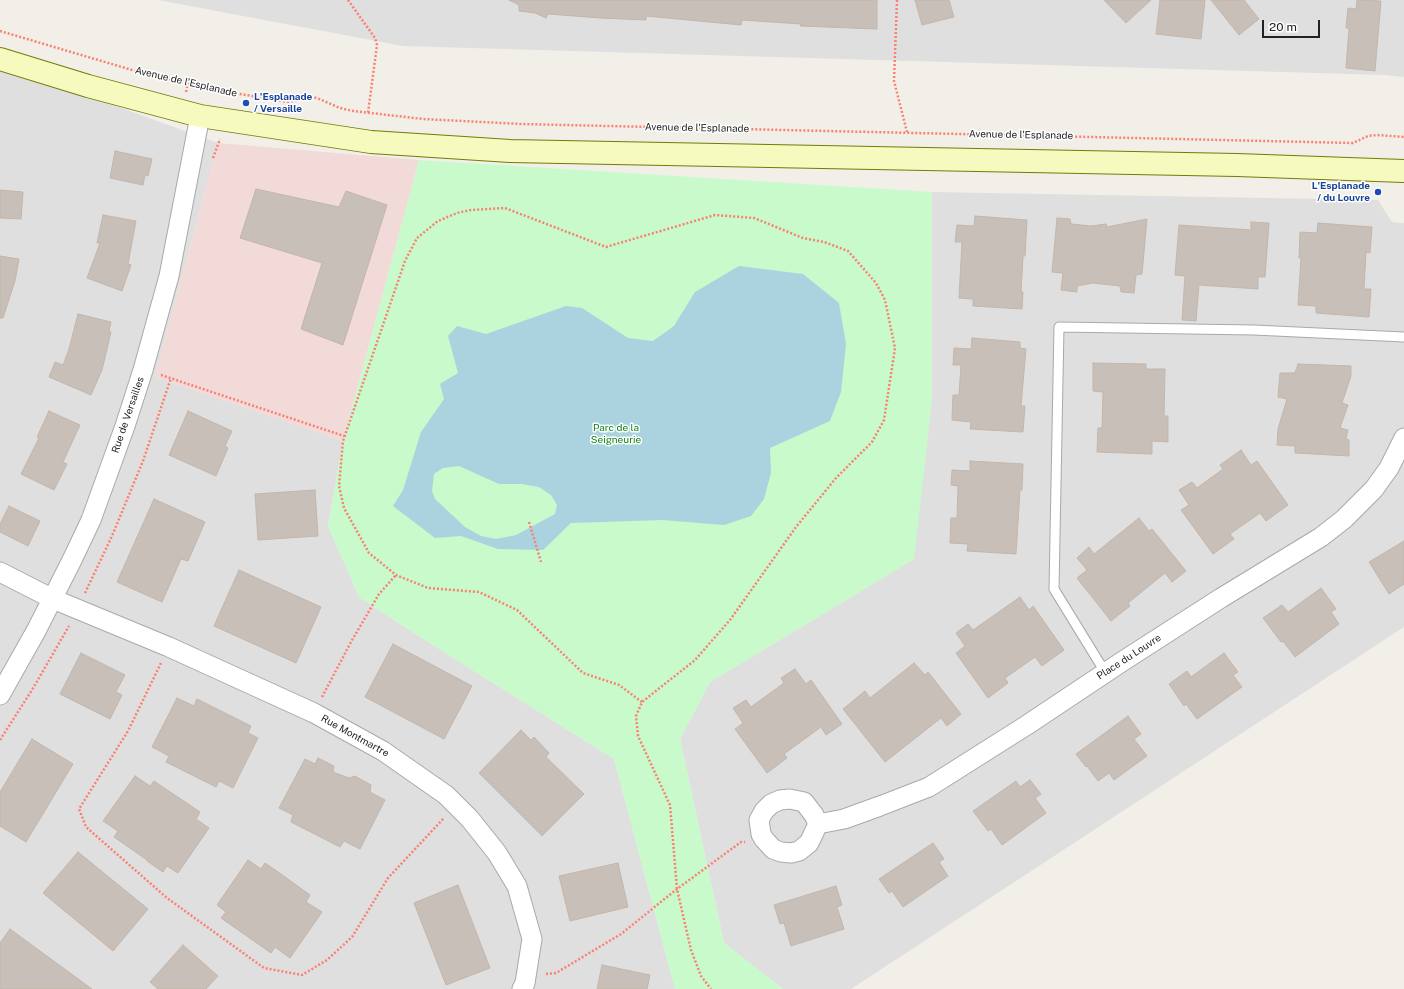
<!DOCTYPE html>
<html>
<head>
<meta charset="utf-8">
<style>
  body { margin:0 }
  #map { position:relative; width:1404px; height:989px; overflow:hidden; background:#f2efe9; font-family:"Public Sans",sans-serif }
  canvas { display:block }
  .scale { position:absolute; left:1262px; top:20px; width:58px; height:18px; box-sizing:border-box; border:2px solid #222; border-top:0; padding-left:5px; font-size:12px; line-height:14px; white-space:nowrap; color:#222; -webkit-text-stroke:3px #fff; paint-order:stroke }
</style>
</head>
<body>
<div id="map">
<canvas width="1404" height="989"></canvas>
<div class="scale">20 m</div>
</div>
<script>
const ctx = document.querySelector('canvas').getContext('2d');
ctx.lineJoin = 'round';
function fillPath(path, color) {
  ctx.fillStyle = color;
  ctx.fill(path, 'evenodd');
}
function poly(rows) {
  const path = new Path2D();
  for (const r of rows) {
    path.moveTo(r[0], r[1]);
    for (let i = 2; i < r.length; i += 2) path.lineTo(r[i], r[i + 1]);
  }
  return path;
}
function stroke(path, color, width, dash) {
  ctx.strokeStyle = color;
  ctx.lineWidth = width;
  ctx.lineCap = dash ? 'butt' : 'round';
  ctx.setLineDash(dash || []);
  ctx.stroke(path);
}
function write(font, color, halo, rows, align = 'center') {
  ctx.font = font + ' "Public Sans",sans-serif';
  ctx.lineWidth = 3;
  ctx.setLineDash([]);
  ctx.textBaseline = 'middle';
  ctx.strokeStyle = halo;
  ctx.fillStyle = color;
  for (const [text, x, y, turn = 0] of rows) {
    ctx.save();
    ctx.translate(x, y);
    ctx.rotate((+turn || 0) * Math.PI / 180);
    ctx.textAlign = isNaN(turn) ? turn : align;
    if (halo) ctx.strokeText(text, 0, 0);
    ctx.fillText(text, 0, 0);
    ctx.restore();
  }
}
const residential = poly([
  [158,0,1404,0,1404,77,1384,75,403,46],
  [0,64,218,143,155,377,343,441,328,526,359,597,425,640,614,759,675,989,0,989],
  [932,192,1378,200,1392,222,1404,223,1404,627,851,989,783,989,724,943,680,739,710,682,914,559]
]);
const commercial = poly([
  [218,143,419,160,343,441,155,377]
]);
const park = poly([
  [419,160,932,192,932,401,914,559,710,682,680,739,724,943,783,989,675,989,614,759,425,640,359,597,328,526,343,441]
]);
const water = poly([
  [739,266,803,274,839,303,846,344,841,392,830,421,770,448,771,473,764,499,751,516,724,525,662,520,571,523,543,550,498,549,461,536,435,538,393,506,403,490,421,432,444,399,440,384,458,373,448,336,457,326,486,334,566,306,582,308,628,338,653,341,674,326,695,292],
  [459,466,499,484,521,484,539,487,551,495,557,505,555,514,516,535,496,539,481,536,465,527,435,499,432,491,434,474,443,468]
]);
const building = poly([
  [509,0,877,0,877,29,800,26,801,24,742,20,741,25,646,16,646,20,600,18,548,14,546,18,535,13,519,11,519,5,509,0],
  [915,0,949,0,954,17,922,25,915,0],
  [1104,0,1151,0,1126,23,1104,0],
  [1160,0,1205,0,1201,39,1156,34,1160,0],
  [1211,0,1244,0,1259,19,1239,35,1211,0],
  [1357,0,1381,1,1375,71,1346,68,1349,28,1346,28,1348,8,1356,9,1357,0],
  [115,151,152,159,148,176,145,175,143,185,110,178,115,151],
  [256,189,339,207,346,191,387,205,343,345,301,329,322,263,240,238,256,189],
  [0,190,23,192,21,219,0,218,0,190],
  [103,215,136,221,128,264,131,265,122,291,87,278,100,243,97,243,103,215],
  [975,216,1027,220,1025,256,1023,256,1021,292,1023,292,1022,309,973,306,973,299,959,298,962,242,955,242,957,225,974,226,975,216],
  [1057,218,1070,219,1071,224,1091,226,1106,224,1107,227,1147,219,1142,274,1136,275,1134,293,1121,292,1120,286,1093,283,1077,286,1077,292,1061,290,1063,273,1052,272,1057,218],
  [1251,222,1269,223,1265,277,1258,277,1258,289,1199,285,1196,321,1182,320,1185,276,1175,275,1179,225,1251,230,1251,222],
  [1318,223,1372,227,1370,253,1366,252,1364,289,1371,289,1369,317,1316,313,1316,306,1298,305,1301,258,1299,258,1300,232,1317,233,1318,223],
  [0,256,19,259,15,281,3,318,0,318,0,256],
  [78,314,111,322,109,331,111,332,102,370,91,395,49,377,55,362,63,365,69,349,78,314],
  [972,338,1020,342,1020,348,1026,349,1021,406,1025,406,1023,432,970,429,971,422,952,420,953,395,959,395,961,365,953,365,954,348,971,349,972,338],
  [1093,363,1146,364,1146,369,1165,369,1164,416,1168,416,1168,442,1152,441,1152,454,1097,452,1098,428,1102,428,1103,392,1093,391,1093,363],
  [1298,364,1351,366,1351,376,1342,403,1348,405,1340,428,1348,430,1346,439,1349,440,1349,456,1295,453,1295,446,1277,445,1278,429,1287,399,1278,397,1280,373,1295,373,1298,364],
  [49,411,80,425,63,462,67,464,54,490,21,474,39,438,37,437,49,411],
  [188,411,232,431,225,446,228,448,216,476,169,455,188,411],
  [1241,450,1251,465,1257,461,1288,505,1266,521,1260,513,1230,534,1234,539,1213,554,1181,510,1189,505,1179,490,1192,482,1197,488,1223,469,1220,465,1241,450],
  [970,461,1023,464,1022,490,1020,490,1016,554,967,551,968,544,950,543,951,518,957,518,958,486,951,485,952,470,970,471,970,461],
  [315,490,318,536,258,540,255,494,315,490],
  [154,499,205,522,188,561,181,559,162,602,117,582,154,499],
  [9,506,40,521,28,546,0,532,0,524,9,506],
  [1139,518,1149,531,1152,529,1186,571,1172,582,1165,573,1128,603,1130,606,1111,621,1077,578,1087,570,1077,558,1089,547,1094,554,1139,518],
  [1404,541,1404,584,1389,594,1369,562,1404,541],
  [239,570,321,607,296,663,214,626,239,570],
  [1321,588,1336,609,1331,612,1339,624,1295,657,1283,641,1281,642,1263,618,1282,605,1288,612,1321,588],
  [1020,597,1029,610,1033,606,1064,650,1042,666,1035,657,1005,678,1008,683,988,698,956,653,965,646,956,633,968,624,973,630,1020,597],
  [393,644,472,686,444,739,365,697,393,644],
  [81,653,125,675,116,692,122,695,110,719,60,694,81,653],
  [1224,653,1238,672,1233,675,1242,687,1197,719,1186,704,1184,706,1169,684,1187,671,1191,677,1224,653],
  [914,663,925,675,928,672,961,714,947,726,941,718,885,762,843,709,865,691,870,698,914,663],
  [795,669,806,684,811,680,842,724,826,735,821,727,784,754,787,758,767,773,735,729,743,723,733,708,746,700,751,707,784,683,781,678,795,669],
  [177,698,194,706,197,699,251,726,248,733,258,738,233,788,219,781,216,787,166,762,169,756,152,747,177,698],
  [1128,716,1141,734,1134,739,1147,756,1114,780,1109,773,1098,781,1087,766,1086,767,1076,754,1128,716],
  [521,730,531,740,534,737,549,753,546,757,584,794,542,836,479,773,521,730],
  [32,739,73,764,26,842,0,826,0,792,32,739],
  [318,758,334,766,333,772,349,778,355,776,371,785,370,792,385,800,360,849,344,841,340,847,291,822,293,815,279,808,305,759,315,764,318,758],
  [135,776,150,786,154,781,200,812,196,819,209,828,178,873,167,866,163,872,147,861,147,860,114,837,118,831,103,821,135,776],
  [1030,780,1041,794,1035,798,1046,813,1002,845,991,829,988,831,973,811,1016,781,1020,787,1030,780],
  [933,843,944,859,939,862,948,876,903,907,892,891,889,893,879,879,933,843],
  [78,852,148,909,113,951,43,893,78,852],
  [248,860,261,869,265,863,281,874,310,895,306,902,322,912,290,958,275,947,271,953,221,918,226,912,217,905,248,860],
  [618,863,628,907,570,921,559,876,618,863],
  [458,885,490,968,446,985,414,903,458,885],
  [836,886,842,905,837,907,844,929,791,946,784,923,780,924,774,905,836,886],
  [10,929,92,989,0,989,0,943,10,929],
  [183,945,218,976,206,989,158,989,150,982,183,945],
  [602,965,650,975,647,989,597,989,602,965]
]);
const path = poly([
  [348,0,375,38,377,45,368,113],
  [897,0,894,81,907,132],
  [0,31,149,75,234,93,288,102,311,97,317,98,340,108,353,111,423,119,521,124,1353,143,1368,136,1377,135,1404,137],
  [186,92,188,83],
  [213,158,220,139],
  [161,375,344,436],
  [529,522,541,562],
  [85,593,112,536,143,461,171,378],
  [161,663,128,731,79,809,86,827,167,898,264,968,302,975,327,960,352,937,388,878,444,818],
  [322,697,351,642,379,594,396,575],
  [642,702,619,685,583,673,517,610,479,592,428,588,396,575,369,553,344,508,339,486,343,441,405,261,417,238,438,221,457,213,471,210,505,208,606,247,715,215,754,218,803,238,824,242,848,251,876,283,885,300,895,348,884,420,872,442,836,478,796,527,730,620,695,660,642,702,636,716,638,736,670,805,677,889,691,950,701,976,711,989],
  [0,740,32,690,69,626],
  [546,974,556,973,621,934,677,889,741,842,745,842]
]);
const lane = poly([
  [1105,672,1054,589,1059,327,1254,330,1404,337]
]);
const street = poly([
  [0,572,53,599,169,647,314,713,383,751,446,795,470,819,497,853,517,886,532,939,525,983,522,989],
  [0,695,36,631,72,560,91,520,125,426,143,370,169,276,200,116],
  [790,799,804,802,814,815,818,824,809,843,799,851,791,853,781,852,773,849,764,839,761,834,759,820,764,811,771,804,780,800,790,799],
  [818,824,844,819,880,806,929,787,1027,725,1123,661,1221,598,1321,537,1344,519,1374,489,1389,468,1404,438]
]);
const secondary = poly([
  [0,59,88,86,200,116,371,142,510,151,1237,165,1404,171]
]);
const markers = [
  [246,103,4,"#1a4fb4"],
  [1378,192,4,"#1a4fb4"]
];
const streetNames = [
  ["Avenue de l'Esplanade",186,82,13],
  ["Avenue de l'Esplanade",697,128,1],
  ["Avenue de l'Esplanade",1021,135,1],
  ["Rue de Versailles",128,415,-71],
  ["Place du Louvre",1129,657,-33],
  ["Rue Montmartre",355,736,29]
];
const transitNames = [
  ["L'Esplanade",254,97],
  ["/ Versaille",254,109],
  ["L'Esplanade",1370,186,"right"],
  ["/ du Louvre",1370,198,"right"]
];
const parkNames = [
  ["Parc de la",616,428],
  ["Seigneurie",616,440]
];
fillPath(residential, '#e0dfdf');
fillPath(commercial, '#f2dad9');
fillPath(park, '#c8facc');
fillPath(water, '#aad3df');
fillPath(building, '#c7bfb8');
stroke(building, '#c4b6ab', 1);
stroke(lane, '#a9a9a9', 11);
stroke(street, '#a9a9a9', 21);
stroke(secondary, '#707d05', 24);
stroke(path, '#fa8072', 2.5, [2, 2]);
stroke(lane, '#fff', 9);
stroke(street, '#fff', 19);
stroke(secondary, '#f7fabf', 22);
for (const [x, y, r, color] of markers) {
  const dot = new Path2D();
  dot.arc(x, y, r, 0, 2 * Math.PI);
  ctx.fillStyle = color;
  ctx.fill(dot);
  stroke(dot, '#fff', 1.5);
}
write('10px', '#222', '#fff', streetNames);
write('bold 10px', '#164399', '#fff', transitNames, 'left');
write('10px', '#0c8416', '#fff', parkNames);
</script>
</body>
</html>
